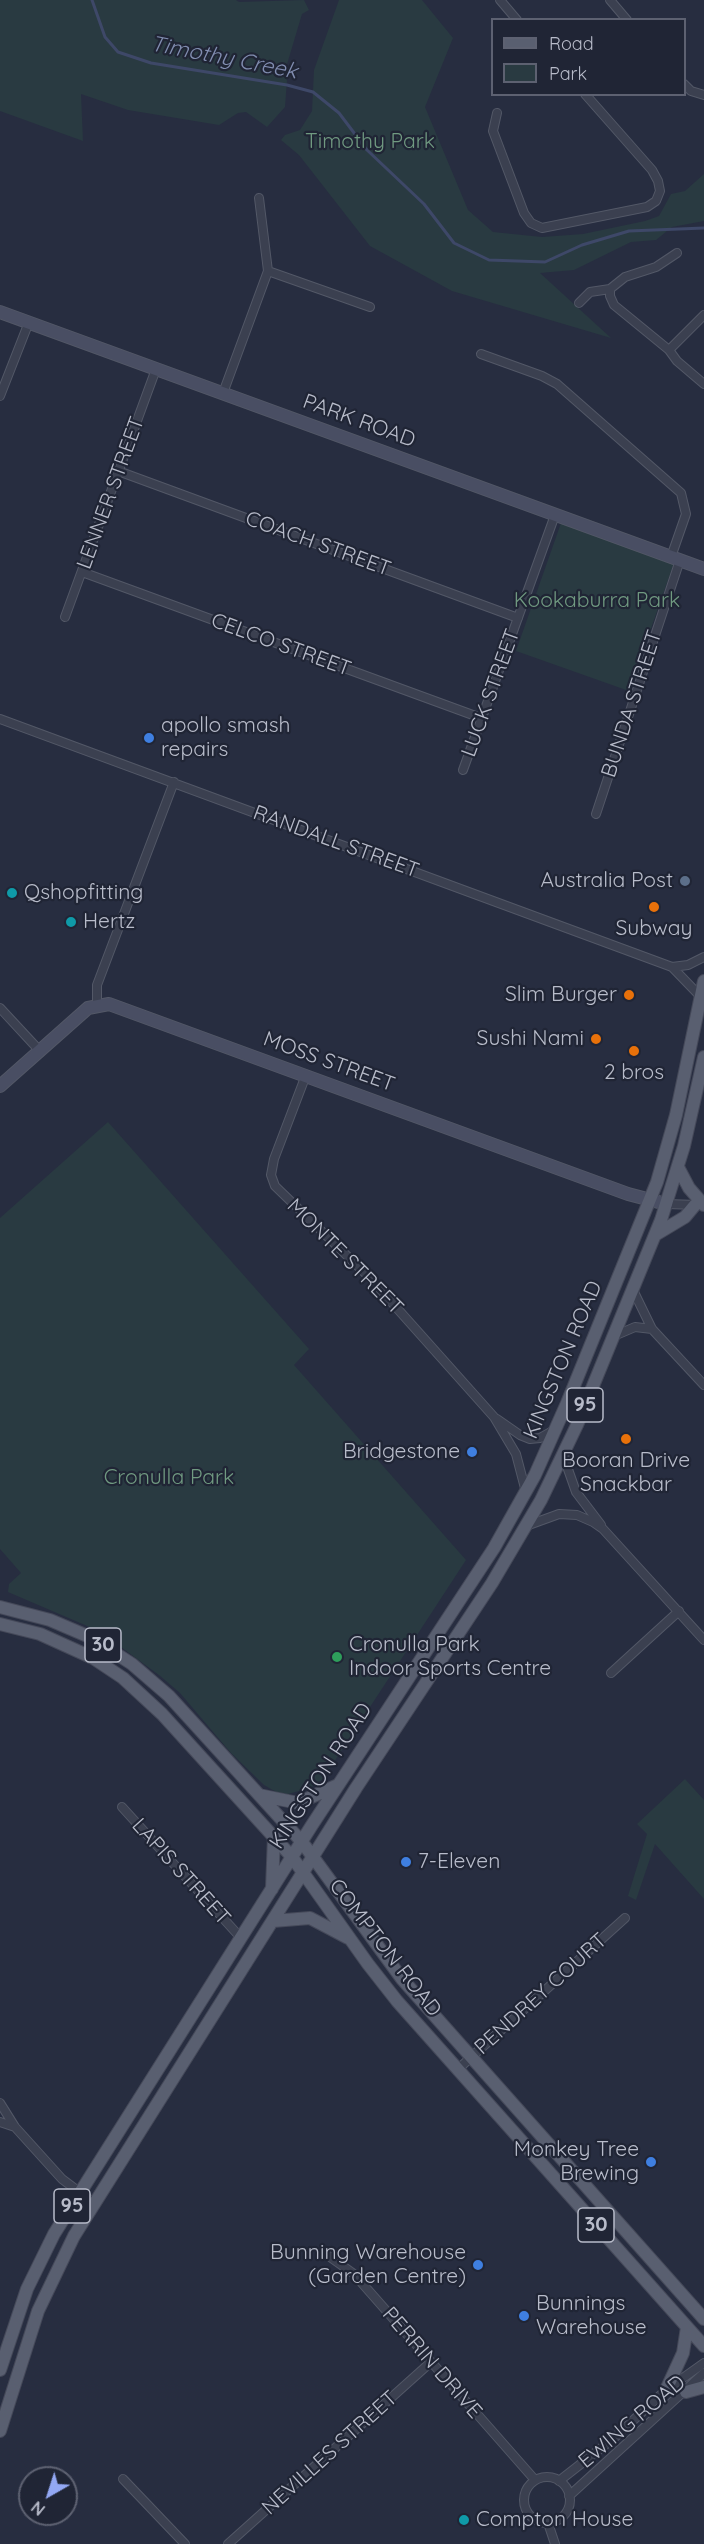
<!DOCTYPE html>
<html>
<head>
<meta charset="utf-8">
<style>
  body { margin:0 }
  #map { position:relative; width:704px; height:2544px; overflow:hidden; background:#272d40; font-family:Quicksand,sans-serif }
  canvas { display:block }
  .legend { position:absolute; left:491px; top:18px; width:195px; height:78px; box-sizing:border-box; background:#202535; border:2px solid #5d6171; margin:0; padding:8px 10px; list-style:none; font-size:18px; color:#b8bcca }
  .legend li { display:flex; align-items:center; gap:12px; height:30px }
  .legend b { width:30px; border:2px solid #5d6171 }
  .north { position:absolute; left:18px; top:2466px; width:60px; height:60px; box-sizing:border-box; background:#202535; border:2px solid #5d6171; border-radius:50%; rotate:219deg; font-size:16px; font-weight:700; line-height:24px; text-align:center; color:#b8bcca }
  .north::after { content:''; display:block; margin:auto; width:21px; height:27px; background:#93a8f4; clip-path:polygon(50% 0,100% 100%,50% 72%,0 100%) }
</style>
</head>
<body>
<div id="map">
<canvas width="704" height="2544"></canvas>
<ul class="legend">
<li><b style="height:8px;background:#595f70"></b>Road</li>
<li><b style="height:16px;background:#293a41"></b>Park</li>
</ul>
<div class="north">N</div>
</div>
<script>
const ctx = document.querySelector('canvas').getContext('2d');
ctx.lineJoin = 'round';
function fillPath(path, color) {
  ctx.fillStyle = color;
  ctx.fill(path, 'evenodd');
}
function poly(rows) {
  const path = new Path2D();
  for (const r of rows) {
    if (r.length === 3) {
      path.moveTo(r[0] + r[2], r[1]);
      path.arc(r[0], r[1], r[2], 0, 2 * Math.PI);
      continue;
    }
    path.moveTo(r[0], r[1]);
    for (let i = 2; i < r.length; i += 2) path.lineTo(r[i], r[i + 1]);
  }
  return path;
}
function stroke(path, color, width, dash) {
  ctx.strokeStyle = color;
  ctx.lineWidth = width;
  ctx.lineCap = dash ? 'butt' : 'round';
  ctx.setLineDash(dash || []);
  ctx.stroke(path);
}
function write(font, color, halo, rows, align = 'center') {
  ctx.font = font + ' Quicksand,sans-serif';
  ctx.lineWidth = 4.5;
  ctx.setLineDash([]);
  ctx.textBaseline = 'middle';
  ctx.strokeStyle = halo;
  ctx.fillStyle = color;
  for (const [text, x, y, turn = 0] of rows) {
    ctx.save();
    ctx.translate(x, y);
    ctx.rotate((+turn || 0) * Math.PI / 180);
    ctx.textAlign = isNaN(turn) ? turn : align;
    if (halo) ctx.strokeText(text, 0, 0);
    ctx.fillText(text, 0, 0);
    ctx.restore();
  }
}
const green = poly([
  [0,0,236,0,239,2,304,0,309,10,302,14,285,71,287,80,285,107,267,127,246,112,238,113,219,125,128,110,81,94,83,141,0,111],
  [339,0,422,0,453,38,425,107,468,210,493,232,542,237,583,234,645,221,659,216,671,194,685,191,704,174,704,221,672,227,656,240,631,242,574,270,540,273,611,338,452,291,370,246,299,155,281,140,285,135,300,130,312,111,314,70],
  [561,523,674,563,629,691,516,651],
  [108,1122,309,1349,294,1365,466,1560,323,1779,310,1788,288,1794,278,1793,264,1785,231,1753,180,1693,159,1675,99,1631,8,1592,9,1584,21,1573,0,1549,0,1218],
  [685,1779,704,1800,704,1899,655,1844,636,1900,628,1896,647,1834,637,1824]
]);
const stream = poly([
  [92,0,105,37,118,52,151,63,287,85,313,92,339,113,367,150,424,204,454,243,489,260,545,262,582,245,629,231,704,228]
]);
const street = poly([
  [500,0,517,20],
  [610,0,627,20],
  [684,84,691,91,704,95],
  [497,113,493,131,524,213,531,223,542,228,647,207,656,201,660,191,658,181,652,170,585,94],
  [677,253,656,267,625,277,610,289,610,296,614,305,669,350,677,361,704,384],
  [268,271,370,307],
  [579,303,590,292,610,289],
  [669,350,704,315],
  [481,354,542,376,557,384,681,493,686,514,671,557],
  [223,393,268,271,259,198],
  [0,396,29,322],
  [118,471,518,618],
  [82,572,481,718],
  [65,617,156,369],
  [0,719,672,967,701,997],
  [463,770,555,515],
  [596,814,680,560],
  [672,967,688,965,704,957],
  [97,1004,97,985,174,782],
  [0,1008,39,1050],
  [306,1075,274,1159,271,1175,275,1186,370,1278,494,1417,516,1454,526,1492],
  [666,1204,698,1205],
  [633,1290,652,1329,704,1385],
  [614,1336,635,1327,652,1329],
  [497,1419,520,1435,530,1439,540,1438,556,1429],
  [563,1455,576,1492,601,1525],
  [526,1526,559,1514,577,1515,593,1522,603,1529,704,1640],
  [611,1673,679,1611],
  [122,1807,241,1938],
  [457,2070,625,1918],
  [0,2103,15,2127,62,2179,94,2203],
  [0,2122,15,2127],
  [323,2252,354,2274,535,2480],
  [547,2500,23],
  [123,2479,185,2544],
  [559,2481,614,2438,666,2390,704,2363],
  [569,2496,704,2373],
  [548,2523,555,2544],
  [228,2544,431,2362]
]);
const secondary = poly([
  [0,312,704,569],
  [0,1086,88,1008,109,1004,628,1194,666,1204]
]);
const primary = poly([
  [678,1167,689,1188,704,1205],
  [655,1235,685,1217,695,1205],
  [0,1607,50,1620,92,1638,132,1664,169,1696,302,1842,402,1979,704,2319],
  [0,1624,40,1634,93,1658,123,1678,162,1714,292,1857,368,1964,397,2001,704,2346],
  [259,1795,298,1803,338,1785],
  [272,1889,274,1836],
  [273,1921,310,1918,348,1938],
  [0,2370,27,2289,54,2234,312,1825,494,1548,535,1475,567,1403,657,1182,676,1115,704,981],
  [666,2390,683,2353,687,2327],
  [686,2392,704,2387],
  [0,2431,38,2311,74,2236,356,1788,492,1583,541,1500,577,1425,661,1220,684,1146,704,1057]
]);
const markers = [
  [149,738,6,"#3f7fe0"],
  [685,881,6,"#5c6f8a"],
  [12,893,6,"#0f9aa8"],
  [654,907,6,"#e8710a"],
  [71,922,6,"#0f9aa8"],
  [629,995,6,"#e8710a"],
  [596,1039,6,"#e8710a"],
  [634,1051,6,"#e8710a"],
  [626,1439,6,"#e8710a"],
  [472,1452,6,"#3f7fe0"],
  [337,1657,6,"#2e9e5b"],
  [406,1862,6,"#3f7fe0"],
  [651,2162,6,"#3f7fe0"],
  [478,2265,6,"#3f7fe0"],
  [524,2316,6,"#3f7fe0"],
  [464,2520,6,"#0f9aa8"]
];
const shields = [
  [585,1405,36],
  [103,1645,36],
  [72,2206,36],
  [596,2225,36]
];
const shieldNames = [
  ["95",585,1405],
  ["30",103,1645],
  ["95",72,2206],
  ["30",596,2225]
];
const parkNames = [
  ["Timothy Park",370,142],
  ["Kookaburra Park",597,601],
  ["Cronulla Park",169,1478]
];
const streetNames = [
  ["PARK ROAD",359,421,20],
  ["LENNER STREET",111,493,-70],
  ["COACH STREET",318,544,20],
  ["CELCO STREET",281,645,20],
  ["LUCK STREET",491,693,-70],
  ["BUNDA STREET",632,704,-72],
  ["RANDALL STREET",336,842,20],
  ["MOSS STREET",329,1062,20],
  ["MONTE STREET",345,1257,45],
  ["KINGSTON ROAD",563,1360,-67],
  ["KINGSTON ROAD",321,1776,-57],
  ["LAPIS STREET",181,1872,48],
  ["COMPTON ROAD",385,1948,52],
  ["PENDREY COURT",541,1994,-42],
  ["PERRIN DRIVE",432,2363,49],
  ["EWING ROAD",632,2422,-40],
  ["NEVILLES STREET",330,2453,-42]
];
const poiNames = [
  ["apollo smash",161,726],
  ["repairs",161,750],
  ["Australia Post",673,881,"right"],
  ["Qshopfitting",24,893],
  ["Hertz",83,922],
  ["Subway",654,929,"center"],
  ["Slim Burger",617,995,"right"],
  ["Sushi Nami",584,1039,"right"],
  ["2 bros",634,1073,"center"],
  ["Bridgestone",460,1452,"right"],
  ["Booran Drive",626,1461,"center"],
  ["Snackbar",626,1485,"center"],
  ["Cronulla Park",349,1645],
  ["Indoor Sports Centre",349,1669],
  ["7-Eleven",418,1862],
  ["Monkey Tree",639,2150,"right"],
  ["Brewing",639,2174,"right"],
  ["Bunning Warehouse",466,2253,"right"],
  ["(Garden Centre)",466,2277,"right"],
  ["Bunnings",536,2304],
  ["Warehouse",536,2328],
  ["Compton House",476,2520]
];
const waterNames = [
  ["Timothy Creek",224,58,11]
];
fillPath(green, '#293a41');
stroke(stream, '#3e4868', 3);
stroke(street, '#535867', 10);
stroke(secondary, '#535867', 14);
stroke(primary, '#454959', 14);
stroke(street, '#3b4050', 8);
stroke(secondary, '#494e63', 12);
stroke(primary, '#595f70', 12);
for (const [x, y, r, color] of markers) {
  const dot = new Path2D();
  dot.arc(x, y, r, 0, 2 * Math.PI);
  ctx.fillStyle = color;
  ctx.fill(dot);
  stroke(dot, '#202535', 2);
}
for (const [x, y, w] of shields) {
  const box = new Path2D();
  box.roundRect(x - w / 2, y - 17, w, 34, 4.5);
  ctx.fillStyle = '#202535';
  ctx.fill(box);
  stroke(box, '#b8bcca', 1.5);
}
write('bold 20px', '#b8bcca', null, shieldNames);
write('21px', '#709a81', '#202535', parkNames);
write('21px', '#b8bcca', '#202535', streetNames);
write('21px', '#b8bcca', '#202535', poiNames, 'left');
write('italic 22px', '#818db0', '#202535', waterNames);
</script>
</body>
</html>
